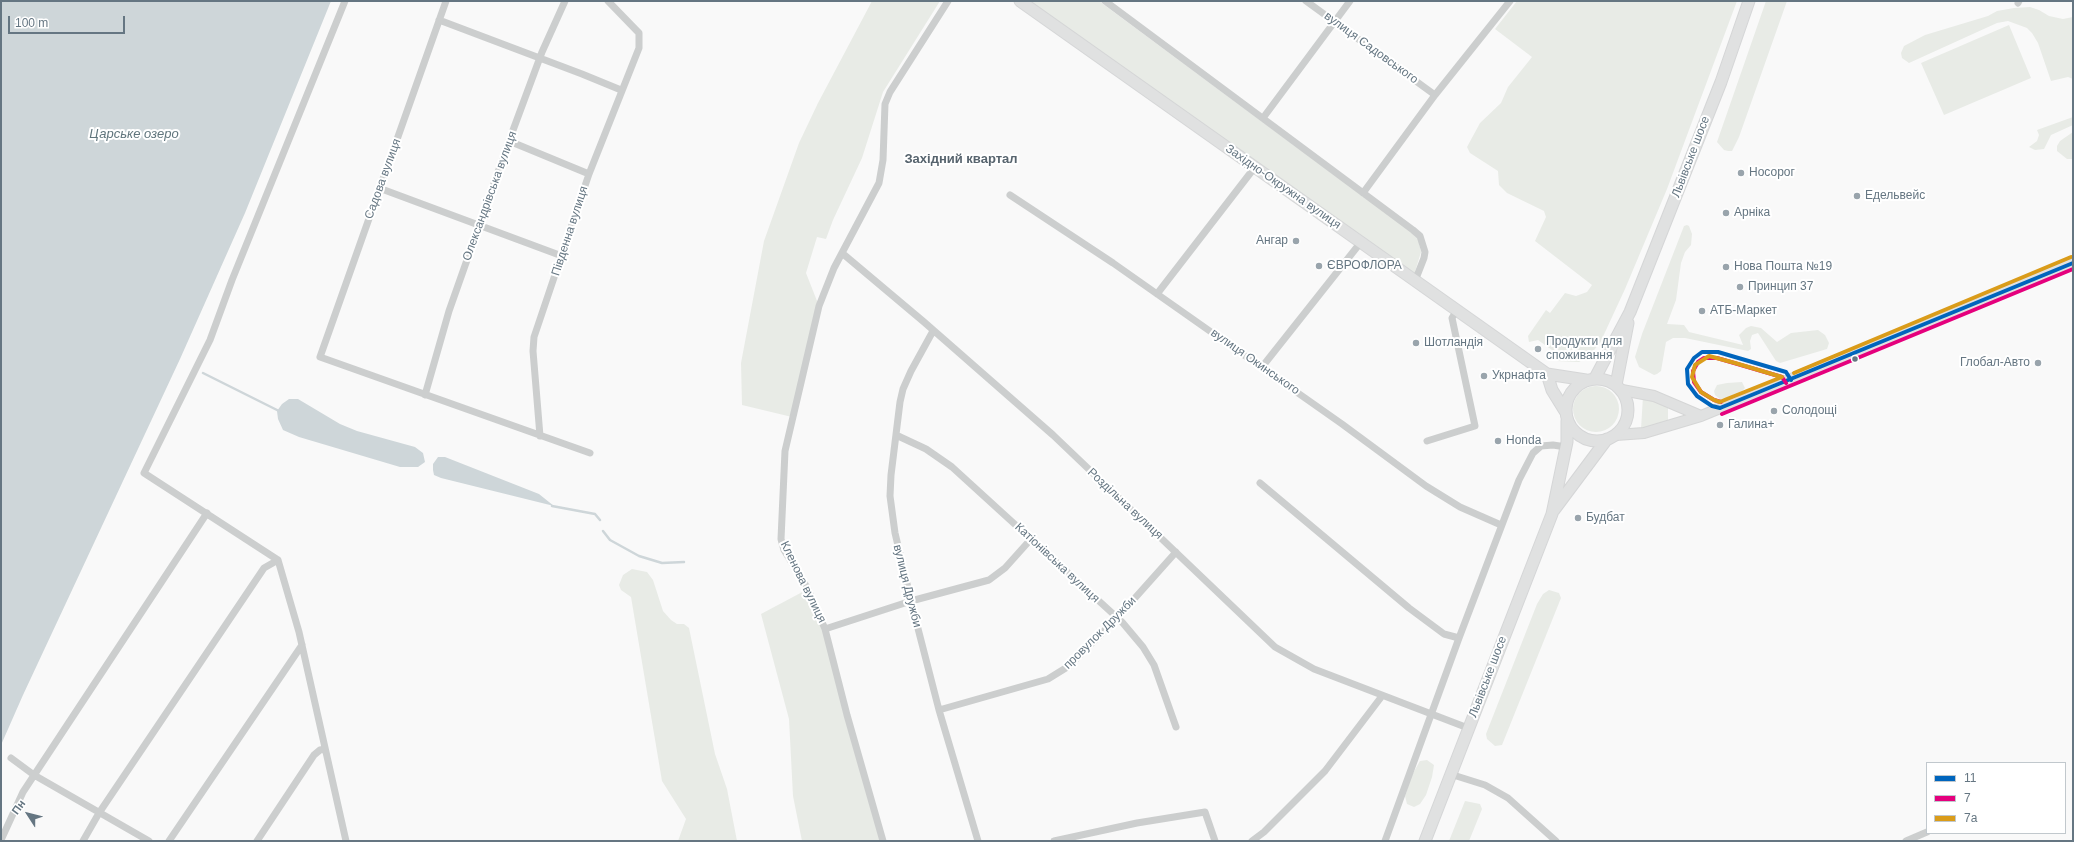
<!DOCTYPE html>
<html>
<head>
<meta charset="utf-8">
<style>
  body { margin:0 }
  #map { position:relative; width:2074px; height:842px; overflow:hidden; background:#f9f9f9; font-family:Helvetica,sans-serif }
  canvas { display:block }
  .frame { position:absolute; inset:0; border:2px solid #657682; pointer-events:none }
  .legend { position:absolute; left:1926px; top:762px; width:140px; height:72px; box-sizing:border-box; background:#fff; border:1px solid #c1c8cd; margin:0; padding:5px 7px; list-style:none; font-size:12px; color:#657682 }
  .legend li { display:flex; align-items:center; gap:8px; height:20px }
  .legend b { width:20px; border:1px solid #c1c8cd }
  .north { position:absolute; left:8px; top:794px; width:40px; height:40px; -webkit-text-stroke:3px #fff; paint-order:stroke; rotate:306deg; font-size:11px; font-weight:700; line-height:16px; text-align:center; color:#657682 }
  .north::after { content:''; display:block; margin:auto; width:14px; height:18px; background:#657682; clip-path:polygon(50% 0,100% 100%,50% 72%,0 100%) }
  .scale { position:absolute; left:8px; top:16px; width:117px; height:18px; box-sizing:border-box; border:2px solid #657682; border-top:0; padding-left:5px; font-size:12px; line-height:14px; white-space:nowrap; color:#657682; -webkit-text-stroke:3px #fff; paint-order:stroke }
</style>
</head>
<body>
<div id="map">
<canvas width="2074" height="842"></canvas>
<div class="frame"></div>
<ul class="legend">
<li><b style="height:5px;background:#0065bd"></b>11</li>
<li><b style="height:5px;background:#e5007d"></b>7</li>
<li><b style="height:5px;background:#da9c1a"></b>7а</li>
</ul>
<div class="north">Пн</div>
<div class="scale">100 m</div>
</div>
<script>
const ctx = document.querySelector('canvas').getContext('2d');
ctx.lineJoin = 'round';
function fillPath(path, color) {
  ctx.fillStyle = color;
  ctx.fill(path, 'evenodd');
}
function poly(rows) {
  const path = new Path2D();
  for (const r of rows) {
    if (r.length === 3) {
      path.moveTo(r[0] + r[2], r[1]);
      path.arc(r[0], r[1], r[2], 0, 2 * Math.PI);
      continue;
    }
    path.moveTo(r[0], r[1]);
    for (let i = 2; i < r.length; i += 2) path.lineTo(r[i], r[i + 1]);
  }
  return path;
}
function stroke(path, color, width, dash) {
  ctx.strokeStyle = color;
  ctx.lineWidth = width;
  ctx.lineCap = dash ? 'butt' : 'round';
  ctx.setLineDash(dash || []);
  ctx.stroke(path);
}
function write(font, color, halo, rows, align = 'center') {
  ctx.font = font + ' Helvetica,sans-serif';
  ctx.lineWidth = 4;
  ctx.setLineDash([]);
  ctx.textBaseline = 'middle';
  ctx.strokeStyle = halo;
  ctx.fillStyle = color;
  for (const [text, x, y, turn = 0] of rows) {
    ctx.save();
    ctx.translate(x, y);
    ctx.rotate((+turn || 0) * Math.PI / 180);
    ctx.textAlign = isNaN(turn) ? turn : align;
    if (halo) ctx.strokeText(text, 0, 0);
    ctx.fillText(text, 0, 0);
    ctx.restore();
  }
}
const green = poly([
  [872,1,940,1,883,92,862,158,833,220,826,239,817,237,806,273,819,306,792,417,742,405,741,363,764,241,799,143,818,103],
  [1026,1,1099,1,1411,232,1418,238,1421,252,1414,275],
  [1517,1,1737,1,1667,189,1625,289,1600,343,1588,357,1579,362,1556,361,1548,356,1552,350,1538,340,1529,342,1528,336,1546,310,1550,313,1565,293,1576,296,1587,292,1592,285,1535,241,1546,217,1544,211,1507,193,1499,185,1498,171,1470,153,1467,147,1480,123,1501,103,1508,87,1532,57,1495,29],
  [1766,1,1787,1,1739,137,1732,151,1728,151,1724,150,1717,142],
  [2030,7,2039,10,2049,16,2063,19,2073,17,2073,79,2068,77,2051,81,2038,43,2032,33,2027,28,2008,21,1997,23,1909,63,1902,58,1901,53,1904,46,1925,35,1988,16,1997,11,2014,8],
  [2009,25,2031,78,1944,115,1921,63],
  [2073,117,2073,125,2051,135,2044,149,2035,150,2029,147,2037,141,2039,135,2037,130],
  [2073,132,2073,159,2067,159,2057,151,2057,146,2060,141],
  [1687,225,1689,226,1692,234,1691,245,1685,252,1681,263,1676,300,1667,324,1684,325,1689,332,1743,345,1739,335,1746,328,1751,326,1761,328,1777,342,1791,333,1818,330,1825,335,1829,343,1827,349,1780,363,1776,361,1758,333,1752,335,1750,341,1751,349,1748,351,1685,338,1673,338,1666,342,1661,371,1657,374,1654,375,1639,367,1635,357,1642,334,1684,226],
  [1742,382,1745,388,1742,391,1721,400,1715,395,1714,391,1717,385,1727,383],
  [1596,409,23],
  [1643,396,1668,408,1668,420,1641,429],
  [632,569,647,572,653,580,663,611,671,620,677,624,684,624,689,628,715,754,727,789,737,841,678,841,686,819,662,781,631,597,621,590,619,585,623,575],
  [808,589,825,629,883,841,802,841,793,796,789,719,761,614],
  [1549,590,1559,593,1561,598,1502,745,1495,746,1487,739,1486,734,1537,604,1543,594],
  [1427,760,1434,765,1432,777,1426,795,1420,804,1414,807,1407,804,1405,796,1412,775,1420,761],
  [1465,801,1480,804,1482,809,1469,841,1449,841]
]);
const water = poly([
  [1,1,331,1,245,213,180,359,23,695,1,745],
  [289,399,298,399,340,424,357,431,415,447,423,453,425,462,418,467,400,467,299,437,283,430,278,419,277,411,282,404],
  [438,457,445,457,539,494,554,506,441,478,434,475,433,470,433,464]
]);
const stream = poly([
  [203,373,279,411],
  [552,506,595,514,600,520],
  [603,531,610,540,639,556,662,563,684,562]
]);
const minor = poly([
  [345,1,232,280,210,340,144,473,278,560,299,632,346,841],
  [446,1,320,357,590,453],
  [1105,1,1413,230,1420,236,1425,252,1424,258,1415,281],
  [1306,1,1435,95],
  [2018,3,2019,1],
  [439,20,582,74,621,90],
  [1263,118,1350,1],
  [509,141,589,174],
  [379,188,562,256],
  [1363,193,1435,95,1510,1],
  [1010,195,1113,263,1342,424,1426,486,1460,507,1501,525],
  [842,253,924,322,1053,435,1275,647,1314,669,1468,728],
  [1157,294,1255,167],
  [933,331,911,371,903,389,900,402,891,475,890,496,895,533,915,617,939,710,978,841],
  [1262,367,1361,242],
  [425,395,449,311,509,141,542,52,565,1],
  [896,435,926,449,952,467,1122,622,1143,647,1154,665,1176,727],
  [540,436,533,351,534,337,589,174,639,48,639,33,608,1],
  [1427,441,1475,426,1452,318,1457,310],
  [1260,483,1409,608,1444,634,1459,638],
  [825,629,911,601,989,580,1005,568,1031,539],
  [939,710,1048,679,1069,666,1118,617,1176,552],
  [11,758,34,775,149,841],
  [1450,774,1485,785,1508,798,1556,841],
  [1,840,23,792,207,513],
  [83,841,99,813,264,568,278,560],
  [169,841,302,645],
  [257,841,314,755,320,750,325,749],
  [883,841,847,715,825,629,808,589,784,550,781,539,785,451,819,306,834,268,879,183,883,160,885,104,890,92,948,1],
  [1054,841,1137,823,1205,812,1215,841],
  [1252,841,1264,832,1325,771,1382,696],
  [1385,841,1459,638,1519,480,1533,453,1541,446,1553,445,1566,447],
  [1906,841,1927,832]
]);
const secondary = poly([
  [1622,390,1654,396,1701,416],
  [1616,435,1644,433,1701,416,2073,263]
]);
const primary = poly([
  [1020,1,1547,374,1586,380],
  [1547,374,1552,390,1565,411],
  [1595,378,1630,312,1721,82,1749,1],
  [1597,410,31],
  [1616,385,1628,323],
  [1554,510,1607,439],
  [1425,841,1552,514,1567,442,1567,421]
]);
const bus1 = poly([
  [1720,408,2073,263],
  [1720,408,1712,406,1697,396,1688,384,1687,369,1694,358,1702,352,1718,352,1786,372,1791,380]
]);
const bus2 = poly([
  [1721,402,1714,400,1701,392,1694,382,1693,371,1698,362,1704,358,1717,358,1782,377,1786,383],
  [1722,414,2073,269]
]);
const bus3 = poly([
  [1709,356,1735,363,1782,377,1727,399,1720,402,1714,400,1701,392,1692,377,1695,365,1709,356],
  [1794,373,2071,257]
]);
const markers = [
  [1741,173,4,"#99a4ac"],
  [1857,196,4,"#99a4ac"],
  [1726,213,4,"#99a4ac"],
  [1296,241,4,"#99a4ac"],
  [1319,266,4,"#99a4ac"],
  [1726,267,4,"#99a4ac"],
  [1740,287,4,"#99a4ac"],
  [1702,311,4,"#99a4ac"],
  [1416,343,4,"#99a4ac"],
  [1538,349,4,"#99a4ac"],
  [1855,359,3.5,"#657682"],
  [2038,363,4,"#99a4ac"],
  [1484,376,4,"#99a4ac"],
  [1774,411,4,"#99a4ac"],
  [1720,425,4,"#99a4ac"],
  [1498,441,4,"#99a4ac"],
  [1578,518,4,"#99a4ac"]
];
const streetNames = [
  ["вулиця Садовського",1371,48,36],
  ["Львівське шосе",1691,157,-69],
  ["Садова вулиця",383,179,-70],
  ["Західно-Окружна вулиця",1283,187,35],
  ["Олександрівська вулиця",490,196,-70],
  ["Південна вулиця",570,231,-72],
  ["вулиця Окинського",1255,362,35],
  ["Роздільна вулиця",1125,504,43],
  ["Катіонівська вулиця",1057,563,43],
  ["Кленова вулиця",803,582,64],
  ["вулиця Дружби",907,586,76],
  ["провулок Дружби",1100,633,-45],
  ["Львівське шосе",1488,677,-69]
];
const poiNames = [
  ["Носорог",1749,173],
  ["Едельвейс",1865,196],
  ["Арніка",1734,213],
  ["Ангар",1288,241,"right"],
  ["ЄВРОФЛОРА",1327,266],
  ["Нова Пошта №19",1734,267],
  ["Принцип 37",1748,287],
  ["АТБ-Маркет",1710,311],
  ["Продукти для",1546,342],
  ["споживання",1546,356],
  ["Шотландія",1424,343],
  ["Глобал-Авто",2030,363,"right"],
  ["Укрнафта",1492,376],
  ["Солодощі",1782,411],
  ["Галина+",1728,425],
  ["Honda",1506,441],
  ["Будбат",1586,518]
];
const waterNames = [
  ["Царське озеро",134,134]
];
const neighbourhoodNames = [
  ["Західний квартал",961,159]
];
fillPath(green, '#e8ebe6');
fillPath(water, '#ced6d9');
stroke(stream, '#ced6d9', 2.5);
stroke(secondary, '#d5d6d6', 12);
stroke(primary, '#d5d6d7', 13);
stroke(minor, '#cccece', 7);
stroke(secondary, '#e0e1e1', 10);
stroke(primary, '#e0e1e1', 11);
stroke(bus1, '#0065bd', 4);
stroke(bus2, '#e5007d', 4);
stroke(bus3, '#da9c1a', 4);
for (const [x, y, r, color] of markers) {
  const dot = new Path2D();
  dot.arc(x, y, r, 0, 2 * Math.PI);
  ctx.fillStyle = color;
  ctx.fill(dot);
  stroke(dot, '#fff', 1.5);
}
write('12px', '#657682', '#fff', streetNames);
write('12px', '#657682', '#fff', poiNames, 'left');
write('italic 13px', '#60757c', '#fff', waterNames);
write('bold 13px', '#57646e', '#fff', neighbourhoodNames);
</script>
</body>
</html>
